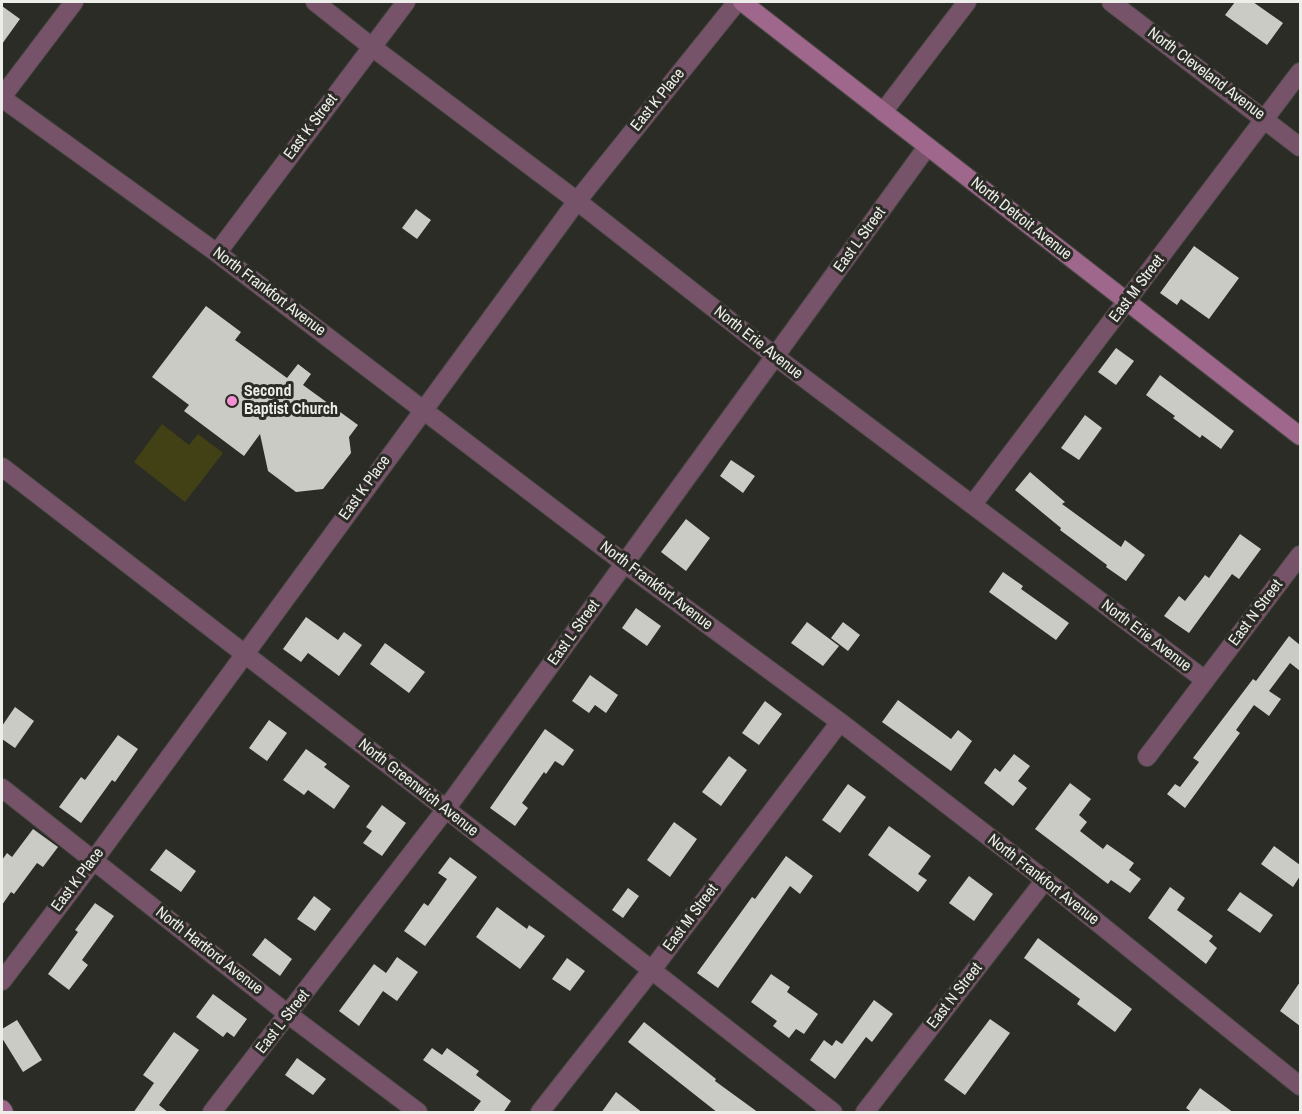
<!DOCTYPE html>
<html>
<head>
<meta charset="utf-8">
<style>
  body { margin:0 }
  #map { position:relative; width:1302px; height:1114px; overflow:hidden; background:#2c2c27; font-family:"Archivo Narrow",sans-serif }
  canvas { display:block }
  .frame { position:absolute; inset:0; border:3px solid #ededea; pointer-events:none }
</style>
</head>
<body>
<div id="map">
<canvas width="1302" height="1114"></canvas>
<div class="frame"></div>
</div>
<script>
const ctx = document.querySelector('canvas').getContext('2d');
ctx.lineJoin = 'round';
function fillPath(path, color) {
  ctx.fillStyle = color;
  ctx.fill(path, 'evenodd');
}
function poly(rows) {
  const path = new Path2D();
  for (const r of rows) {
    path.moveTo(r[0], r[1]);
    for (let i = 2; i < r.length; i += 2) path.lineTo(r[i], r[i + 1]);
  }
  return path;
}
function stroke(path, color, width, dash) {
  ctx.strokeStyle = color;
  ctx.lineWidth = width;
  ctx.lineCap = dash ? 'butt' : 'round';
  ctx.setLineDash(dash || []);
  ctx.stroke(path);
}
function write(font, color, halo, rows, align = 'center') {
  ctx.font = font + ' "Archivo Narrow",sans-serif';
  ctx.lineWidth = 6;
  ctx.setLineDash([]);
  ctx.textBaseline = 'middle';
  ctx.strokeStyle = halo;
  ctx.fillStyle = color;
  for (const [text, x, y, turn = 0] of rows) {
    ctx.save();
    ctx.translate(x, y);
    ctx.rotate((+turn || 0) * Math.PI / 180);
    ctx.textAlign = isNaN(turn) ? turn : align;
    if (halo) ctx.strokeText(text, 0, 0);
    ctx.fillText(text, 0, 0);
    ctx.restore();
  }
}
const green = poly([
  [162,424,189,445,198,434,223,453,185,502,134,462]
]);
const building = poly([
  [1235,2,1253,2,1283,23,1267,45,1225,15],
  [2,6,20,19,2,44],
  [416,209,431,220,417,239,402,228],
  [1194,246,1239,278,1209,319,1181,299,1177,305,1160,293],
  [206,306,241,332,235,340,287,378,298,364,311,374,303,385,358,425,349,437,351,453,323,489,296,492,268,471,260,434,244,456,184,411,189,405,152,377],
  [1116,348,1134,361,1116,385,1098,372],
  [1160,375,1234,431,1221,449,1202,435,1200,438,1173,418,1175,416,1146,395],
  [1085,415,1102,428,1079,460,1061,448],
  [731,460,755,476,743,493,720,476],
  [1030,472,1065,502,1062,504,1121,547,1125,540,1145,555,1126,581,1106,567,1107,565,1060,530,1061,528,1015,490],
  [686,519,710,538,686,571,661,552],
  [1240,534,1261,549,1239,579,1232,574,1189,633,1164,616,1179,596,1185,601,1205,575,1209,578],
  [1003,572,1023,586,1021,589,1069,623,1056,640,989,592],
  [636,608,661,626,647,646,622,628],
  [306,617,338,640,344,632,362,645,339,676,308,653,301,662,283,649],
  [807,622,839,646,823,666,791,643],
  [843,622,860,635,848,651,831,638],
  [1289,636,1300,645,1300,671,1290,663,1269,691,1281,699,1269,716,1254,705,1236,730,1240,733,1185,808,1167,794,1175,784,1180,787,1199,762,1193,758,1253,679,1256,681],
  [385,643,425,672,409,693,370,664],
  [590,675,618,695,606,713,595,705,589,713,572,701],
  [898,700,951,739,958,730,972,741,951,771,882,722],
  [765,701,782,714,759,745,742,733],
  [15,707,34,721,15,748,2,739,2,726],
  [269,720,287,733,267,761,249,748],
  [545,729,574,750,563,766,555,761,546,774,544,772,522,803,528,808,515,826,490,808],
  [118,735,138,749,115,782,112,780,81,823,59,807,81,777,85,780],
  [306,749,327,764,324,767,350,786,334,809,308,790,304,795,283,780],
  [1014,754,1030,766,1018,781,1027,788,1013,806,984,783,995,768,1000,772],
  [729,756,747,770,721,806,702,792],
  [1070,783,1091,799,1079,815,1087,822,1080,831,1103,849,1107,844,1134,863,1129,870,1141,879,1130,893,1111,880,1108,884,1035,829],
  [848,784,866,797,840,833,822,820],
  [382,805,406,823,382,856,363,843,372,831,366,827],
  [674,822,697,839,670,877,647,860],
  [889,826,931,856,918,874,927,880,918,892,868,855],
  [33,829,58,847,43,867,37,863,14,894,11,892,2,905,2,860,7,853,12,857],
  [1274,846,1300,865,1300,876,1293,887,1261,864],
  [166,849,196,871,181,892,150,870],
  [786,856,813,876,800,894,790,886,718,988,697,973,752,897,755,899],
  [450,857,477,877,425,946,404,931,424,903,428,906,447,879,438,873],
  [969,876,993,894,974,921,949,903],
  [1170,887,1185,898,1177,910,1213,936,1209,941,1217,948,1206,964,1148,918],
  [628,888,639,896,623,918,612,910],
  [1240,892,1273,915,1260,933,1227,910],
  [314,896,331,909,315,931,297,919],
  [95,903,114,916,82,960,88,965,69,990,48,974,78,932,75,930],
  [497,907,527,929,529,925,545,936,520,969,476,937],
  [265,938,292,959,280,976,252,955],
  [1038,938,1132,1009,1115,1032,1077,1004,1080,999,1024,958],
  [397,957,418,972,397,1001,383,991,359,1026,339,1011,374,964,386,973],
  [567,958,585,971,570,991,552,979],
  [771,974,790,987,787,992,818,1014,804,1034,796,1029,789,1038,773,1026,777,1021,751,1002],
  [1300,982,1300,1026,1280,1011],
  [213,994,247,1019,234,1037,227,1032,223,1037,196,1017],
  [874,1000,893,1014,872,1042,866,1037,835,1079,810,1060,824,1040,832,1046,836,1040,842,1044],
  [990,1019,1010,1033,965,1095,944,1080],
  [17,1020,42,1060,23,1072,2,1038,2,1029],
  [644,1022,716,1079,715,1081,759,1113,718,1113,628,1042],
  [174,1032,199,1050,159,1105,169,1113,133,1113,154,1083,143,1075],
  [432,1048,442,1055,447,1048,479,1071,476,1075,511,1101,503,1113,472,1113,481,1101,423,1060],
  [297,1058,326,1079,313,1095,285,1075],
  [1200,1088,1234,1113,1193,1113,1186,1108],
  [616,1092,643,1113,601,1113]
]);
const street = poly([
  [315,2,372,47,577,201,776,357,1205,680],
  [1111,2,1300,147],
  [2,97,74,2],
  [2,98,217,253,624,563,840,722,1045,880,1300,1086],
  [883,112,967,2],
  [217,253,406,2],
  [2,467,446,809,833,1112],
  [973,504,1300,72],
  [1147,757,1300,555],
  [2,788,289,1015,418,1112],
  [2,981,94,860,577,201,737,2],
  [212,1112,446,809,927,147],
  [540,1112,651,971,840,722],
  [865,1112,1045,880]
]);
const secondary = poly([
  [742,2,1300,436],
  [2,1109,4,1112]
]);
const markers = [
  [232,401,6,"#f491d4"]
];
const streetNames = [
  ["North Cleveland Avenue",1206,74,37],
  ["East K Place",658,100,-51],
  ["East K Street",311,127,-53],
  ["North Detroit Avenue",1021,219,38],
  ["East L Street",860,240,-54],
  ["East M Street",1137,289,-53],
  ["North Frankfort Avenue",269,292,37],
  ["North Erie Avenue",758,343,38],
  ["East K Place",365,488,-54],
  ["North Frankfort Avenue",656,586,37],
  ["East N Street",1256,613,-53],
  ["East L Street",574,633,-54],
  ["North Erie Avenue",1146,636,37],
  ["North Greenwich Avenue",418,788,38],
  ["East K Place",78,880,-53],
  ["North Frankfort Avenue",1043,880,38],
  ["East M Street",691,918,-53],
  ["North Hartford Avenue",209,951,38],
  ["East N Street",955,996,-52],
  ["East L Street",283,1022,-52]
];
const poiNames = [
  ["Second",244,392],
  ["Baptist Church",244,410]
];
fillPath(green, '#414115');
fillPath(building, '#cacbc4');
stroke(street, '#474742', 20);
stroke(secondary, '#474742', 20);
stroke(street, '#765369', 18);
stroke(secondary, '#9e678b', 18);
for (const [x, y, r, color] of markers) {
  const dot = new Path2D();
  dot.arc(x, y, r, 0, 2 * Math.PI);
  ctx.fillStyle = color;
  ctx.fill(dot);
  stroke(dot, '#2c2c27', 2);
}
write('16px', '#ededea', '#2c2c27', streetNames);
write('bold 16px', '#ededea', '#2c2c27', poiNames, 'left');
</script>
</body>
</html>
